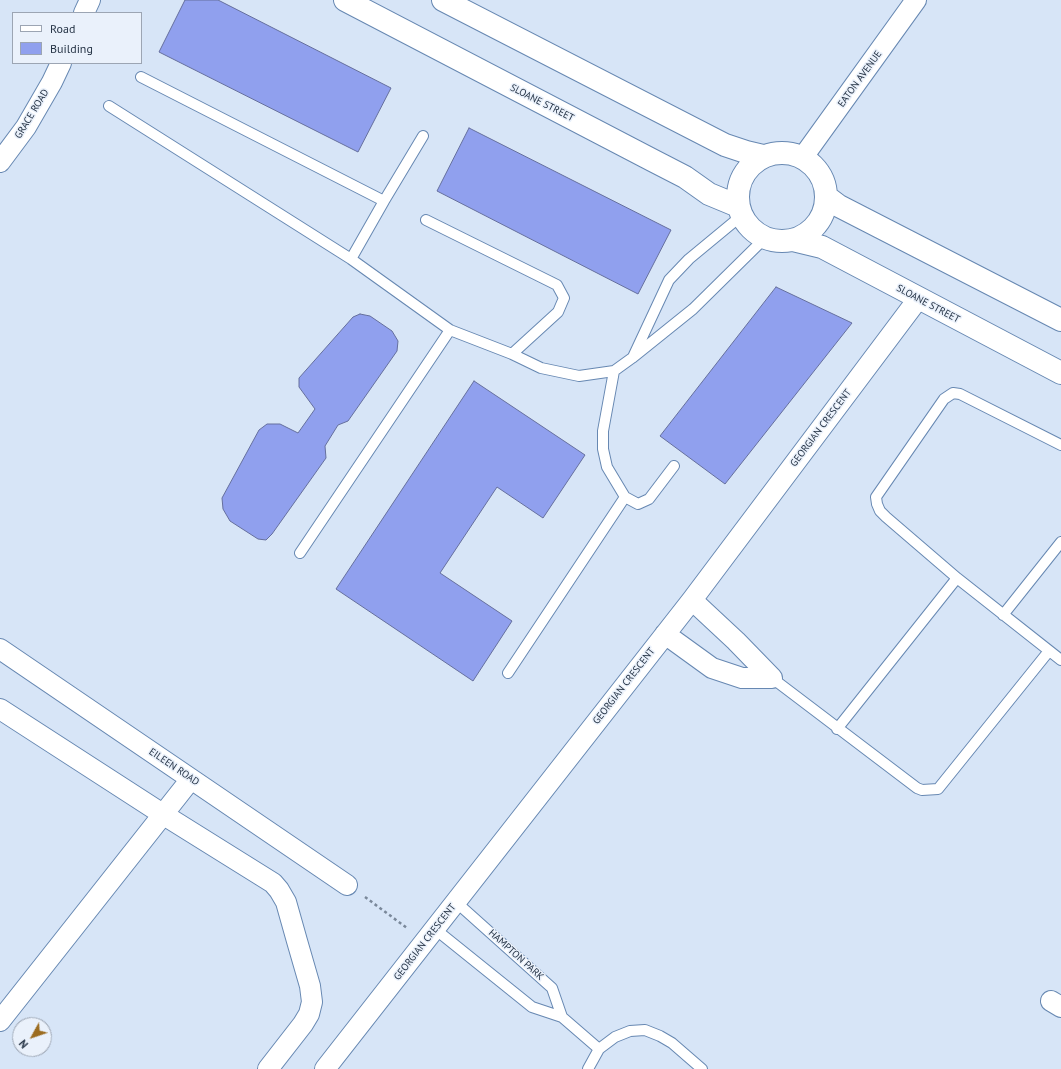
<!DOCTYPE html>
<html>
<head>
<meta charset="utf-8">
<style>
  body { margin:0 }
  #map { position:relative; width:1061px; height:1069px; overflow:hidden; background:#d7e5f7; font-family:"PT Sans",sans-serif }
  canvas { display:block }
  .legend { position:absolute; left:12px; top:12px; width:130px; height:52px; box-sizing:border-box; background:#eaf1fb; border:1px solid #9ca5b3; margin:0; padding:5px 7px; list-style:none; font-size:12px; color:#263446 }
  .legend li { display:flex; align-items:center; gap:8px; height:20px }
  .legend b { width:20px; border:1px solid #9ca5b3 }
  .north { position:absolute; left:12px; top:1017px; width:40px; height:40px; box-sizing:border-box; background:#eaf1fb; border:1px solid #9ca5b3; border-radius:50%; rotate:230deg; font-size:11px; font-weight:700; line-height:16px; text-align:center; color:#263446 }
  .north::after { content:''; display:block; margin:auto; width:14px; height:18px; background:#9c6c1f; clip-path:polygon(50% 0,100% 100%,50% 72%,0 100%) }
</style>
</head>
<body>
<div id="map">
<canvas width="1061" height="1069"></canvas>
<ul class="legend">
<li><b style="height:5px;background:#fff"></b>Road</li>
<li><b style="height:11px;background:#90a0ee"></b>Building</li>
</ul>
<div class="north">N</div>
</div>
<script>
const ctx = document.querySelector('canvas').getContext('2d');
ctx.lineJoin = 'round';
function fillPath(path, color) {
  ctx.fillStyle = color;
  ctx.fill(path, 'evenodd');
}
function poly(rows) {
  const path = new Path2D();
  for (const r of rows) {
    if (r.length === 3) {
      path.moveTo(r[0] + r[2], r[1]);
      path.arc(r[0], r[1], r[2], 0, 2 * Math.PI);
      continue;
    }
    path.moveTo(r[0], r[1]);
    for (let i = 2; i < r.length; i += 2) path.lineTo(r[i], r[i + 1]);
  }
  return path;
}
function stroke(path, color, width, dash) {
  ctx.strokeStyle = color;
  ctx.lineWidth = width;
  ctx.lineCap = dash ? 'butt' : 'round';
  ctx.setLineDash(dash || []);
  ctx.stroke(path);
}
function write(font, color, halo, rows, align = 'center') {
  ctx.font = font + ' "PT Sans",sans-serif';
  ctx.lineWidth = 3;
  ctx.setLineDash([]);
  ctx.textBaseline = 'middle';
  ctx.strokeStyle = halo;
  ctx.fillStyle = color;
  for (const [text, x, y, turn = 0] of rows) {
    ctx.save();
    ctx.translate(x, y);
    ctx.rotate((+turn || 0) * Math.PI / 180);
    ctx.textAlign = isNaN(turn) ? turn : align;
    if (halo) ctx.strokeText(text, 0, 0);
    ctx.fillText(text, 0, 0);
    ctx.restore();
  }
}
const building = poly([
  [185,0,218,0,391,88,358,152,159,52,185,0],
  [469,128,671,230,638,294,437,191,469,128],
  [776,287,852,323,725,484,660,436,776,287],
  [360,314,370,316,392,331,398,341,397,351,348,421,338,425,325,446,326,458,272,534,266,540,258,539,230,521,223,509,222,498,259,430,267,424,280,424,298,433,315,409,299,387,299,378,353,317,360,314],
  [474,381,585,455,543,518,497,487,440,573,512,621,473,681,336,589,474,381]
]);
const path = poly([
  [365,897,407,928]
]);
const lane = poly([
  [141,77,384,201],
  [109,106,351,259,450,330,512,354,541,368,579,376,614,371,632,358,693,309,765,238],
  [426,220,557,285,564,298,558,312,512,354],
  [351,259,384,201,423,136],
  [633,357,669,280,689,259,741,216],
  [614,371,603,431,603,449,607,467,625,497,638,504,649,499,674,466],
  [1061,445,960,394,953,393,944,399,876,497,877,504,880,511,886,517,957,578,1061,660],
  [300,553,450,330],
  [1003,615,1061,542],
  [508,673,625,497],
  [772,678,917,788,922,790,938,789,1049,651],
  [837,729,957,578],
  [456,902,552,988,562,1017],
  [435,929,532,1007,562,1017,599,1049],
  [588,1069,599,1049,615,1037,630,1031,645,1030,660,1036,672,1043,702,1069]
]);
const street = poly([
  [84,13,90,0],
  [803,157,916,0],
  [0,162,26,127,52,82,61,63],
  [692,600,736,641,772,678],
  [665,634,712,668,742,678,772,678],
  [0,649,347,885],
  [0,709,164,815,273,883,279,890,286,902,297,941,310,986,312,1002,309,1014,303,1024,268,1069],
  [1051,1001,1061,1007],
  [0,1021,191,779],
  [325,1069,692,600,918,299]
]);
const secondary = poly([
  [345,0,652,160,685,177,709,194,738,206],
  [443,0,725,145,746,152,763,156],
  [782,197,44],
  [827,197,839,206,1061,320],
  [793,240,822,247,1061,373]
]);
const streetNames = [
  ["EATON AVENUE",860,79,-54],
  ["SLOANE STREET",542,103,27],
  ["GRACE ROAD",32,114,-59],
  ["SLOANE STREET",928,304,28],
  ["GEORGIAN CRESCENT",821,428,-53],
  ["GEORGIAN CRESCENT",624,686,-52],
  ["EILEEN ROAD",174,767,34],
  ["GEORGIAN CRESCENT",425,942,-52],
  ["HAMPTON PARK",516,955,42]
];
fillPath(building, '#90a0ee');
stroke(building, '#656f9d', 1);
stroke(lane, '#6788b2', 12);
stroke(street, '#6788b2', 22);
stroke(secondary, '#6788b2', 24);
stroke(path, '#7a889a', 2.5, [3, 3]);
stroke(lane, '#fff', 10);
stroke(street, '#fff', 20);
stroke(secondary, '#fff', 22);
write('10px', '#263446', '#eaf1fb', streetNames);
</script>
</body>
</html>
